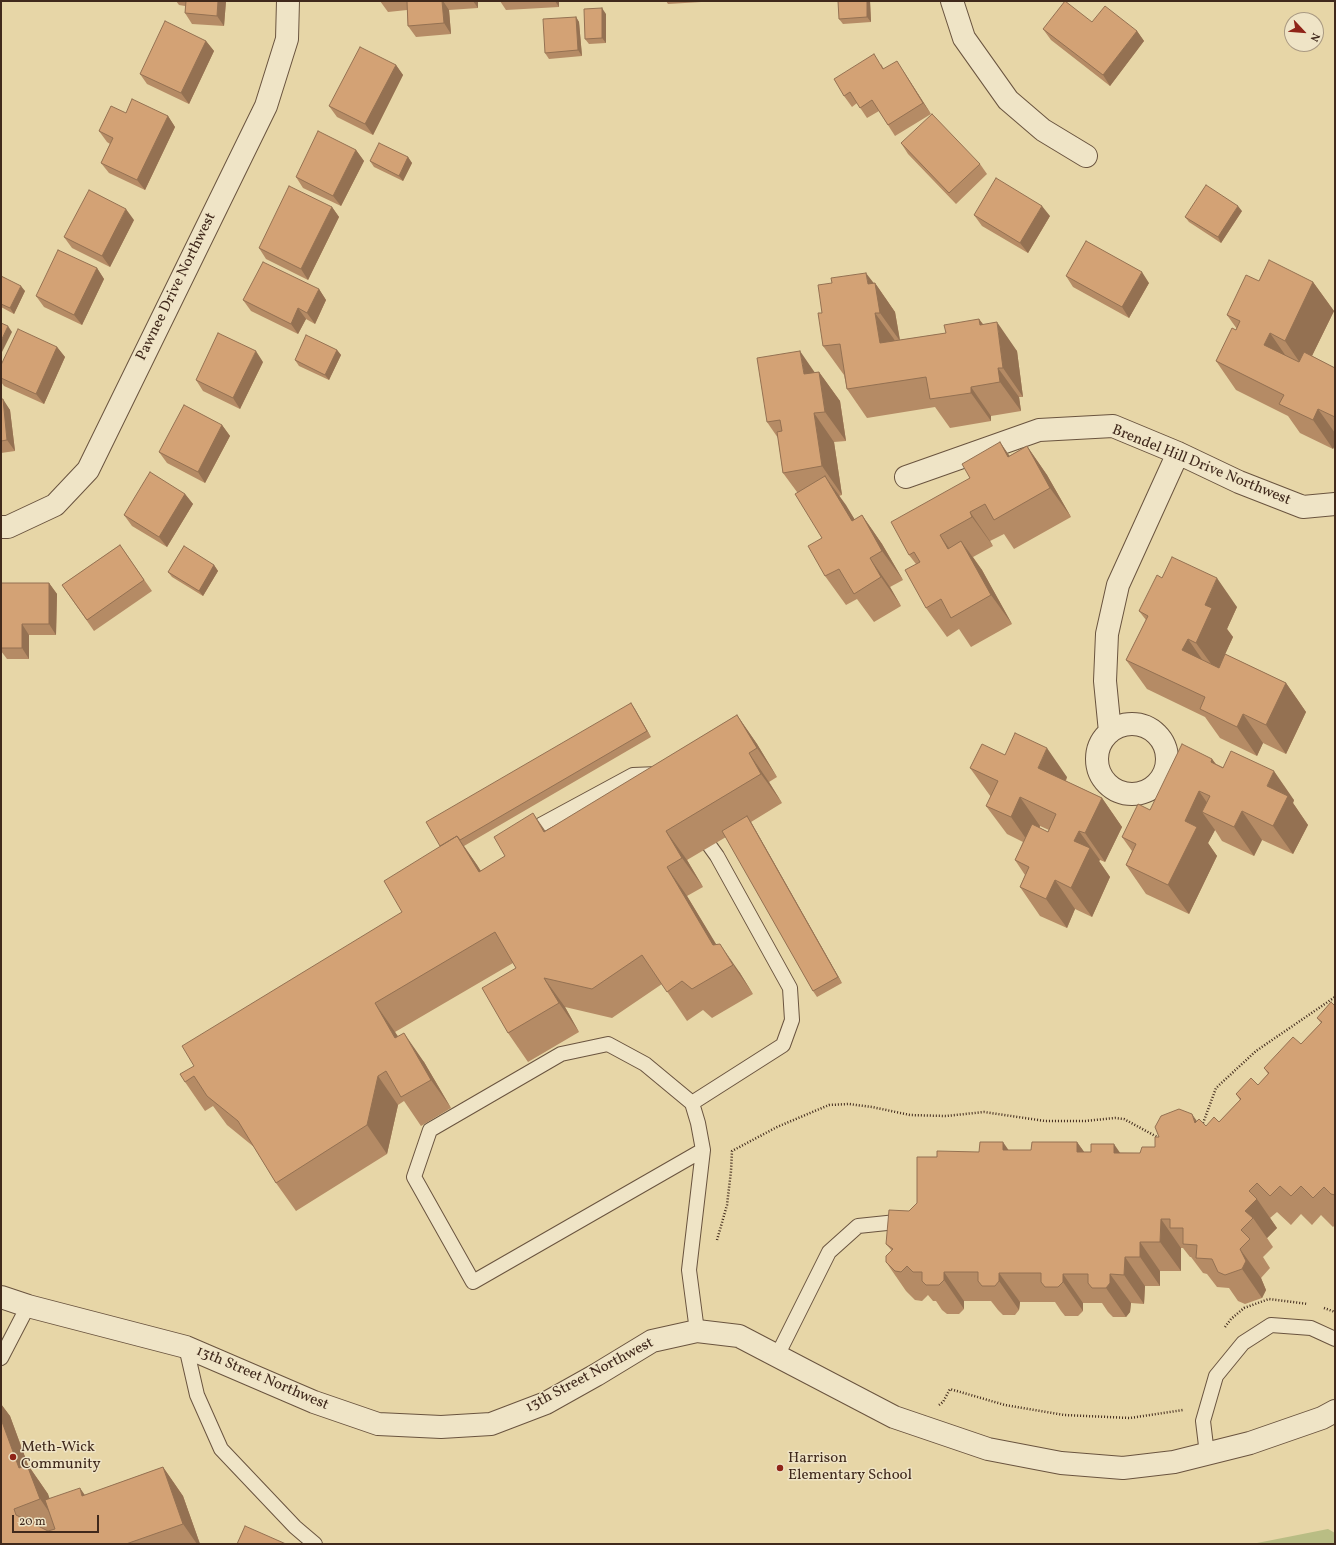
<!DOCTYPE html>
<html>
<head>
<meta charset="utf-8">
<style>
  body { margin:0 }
  #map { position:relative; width:1336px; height:1545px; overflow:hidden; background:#e7d6a7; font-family:Vollkorn,serif }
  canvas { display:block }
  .frame { position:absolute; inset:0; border:2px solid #40291c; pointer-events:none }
  .north { position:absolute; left:1284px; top:12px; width:40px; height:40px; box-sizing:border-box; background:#efe4c6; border:1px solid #a99982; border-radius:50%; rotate:116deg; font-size:11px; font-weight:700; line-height:16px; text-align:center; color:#40291c }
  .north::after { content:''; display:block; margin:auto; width:14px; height:18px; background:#8f2418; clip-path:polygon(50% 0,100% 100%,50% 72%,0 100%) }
  .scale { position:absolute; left:12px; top:1515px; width:87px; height:18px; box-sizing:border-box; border:2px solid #40291c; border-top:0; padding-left:5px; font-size:12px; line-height:14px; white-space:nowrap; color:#40291c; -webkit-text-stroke:3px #efe4c6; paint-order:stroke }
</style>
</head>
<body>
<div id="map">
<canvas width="1336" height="1545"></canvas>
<div class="frame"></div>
<div class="north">N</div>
<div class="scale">20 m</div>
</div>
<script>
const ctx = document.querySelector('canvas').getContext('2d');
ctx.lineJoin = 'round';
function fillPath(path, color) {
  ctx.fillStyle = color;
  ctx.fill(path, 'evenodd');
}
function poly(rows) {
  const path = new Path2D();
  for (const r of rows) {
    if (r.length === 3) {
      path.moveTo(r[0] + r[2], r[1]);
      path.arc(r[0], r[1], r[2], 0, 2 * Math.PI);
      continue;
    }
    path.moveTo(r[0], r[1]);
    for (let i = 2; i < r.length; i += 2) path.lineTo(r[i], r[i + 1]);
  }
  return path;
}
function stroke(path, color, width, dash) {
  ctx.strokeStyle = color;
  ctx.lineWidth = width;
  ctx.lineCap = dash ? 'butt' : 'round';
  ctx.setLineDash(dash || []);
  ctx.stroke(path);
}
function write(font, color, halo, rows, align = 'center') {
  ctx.font = font + ' Vollkorn,serif';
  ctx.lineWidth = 3;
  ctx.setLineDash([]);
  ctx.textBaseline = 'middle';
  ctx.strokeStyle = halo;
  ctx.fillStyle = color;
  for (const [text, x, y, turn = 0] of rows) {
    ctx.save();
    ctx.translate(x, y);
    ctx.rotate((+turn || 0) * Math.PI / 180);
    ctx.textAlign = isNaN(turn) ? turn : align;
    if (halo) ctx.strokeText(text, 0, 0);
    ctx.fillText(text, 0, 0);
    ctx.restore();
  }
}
const green = poly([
  [1328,1529,1335,1533,1335,1544,1252,1544]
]);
const path = poly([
  [1202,1126,1216,1088,1256,1051,1335,997],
  [717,1240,727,1205,731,1171,732,1151,777,1127,829,1105,849,1104,872,1107,910,1115,946,1116,984,1112,1045,1121,1085,1121,1115,1118,1124,1119,1159,1138],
  [1324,1308,1335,1312],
  [1225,1327,1231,1319,1244,1308,1269,1299,1308,1304],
  [939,1405,943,1402,950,1389,1005,1405,1064,1415,1130,1418,1183,1410]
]);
const service = poly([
  [524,834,633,775,658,774],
  [692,1103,783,1045,792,1020,790,988,717,856,699,831],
  [697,1331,689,1270,703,1150,698,1123,692,1103,645,1064,608,1044,561,1054,430,1130,414,1177,473,1282,703,1150],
  [186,1347,197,1395,221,1449,295,1527,315,1544],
  [777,1356,829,1252,858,1226,906,1221],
  [1,1358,28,1306],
  [1207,1454,1203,1421,1216,1376,1243,1343,1271,1325,1311,1328,1335,1339]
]);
const minor = poly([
  [952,1,964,38,1008,100,1043,130,1086,156],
  [906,477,1039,430,1113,426,1178,453,1239,482,1303,507,1335,504],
  [1,527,8,527,55,505,88,470,266,106,287,39,288,1],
  [1132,759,35],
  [1110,732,1105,681,1107,634,1118,585,1178,453],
  [1,1297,28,1306,186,1347,314,1402,378,1424,441,1427,491,1424,546,1403,596,1375,652,1341,697,1331,739,1336,894,1417,988,1449,1061,1463,1123,1468,1174,1462,1250,1443,1322,1418,1335,1411]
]);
const wall = poly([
  [176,1,226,1,224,26,192,24,185,13,185,6,179,5],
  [380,1,478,1,478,8,449,10,451,34,416,37,408,26,407,10,388,12],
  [500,1,559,1,559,7,506,10],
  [666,1,718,1,668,4],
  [870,1,871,22,843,24,839,19],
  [606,14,606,43,589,44,585,39],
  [576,17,579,22,582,56,549,59,545,53],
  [1092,22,1137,31,1144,41,1110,86,1051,40,1043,29],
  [206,41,214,51,189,104,147,84,140,74],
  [881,64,884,69,904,72,931,114,895,136,879,111,867,118,857,103,852,107,844,96],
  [396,65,403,75,373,135,337,117,329,106],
  [126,113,168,116,175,127,145,190,109,173,101,163,110,144,107,142,99,131],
  [901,143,980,164,987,174,956,204,908,154],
  [356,150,364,161,341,206,303,188,296,177],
  [408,157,412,163,403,181,374,167,370,161],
  [332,207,339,217,308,280,266,259,259,248],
  [1242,211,1221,243,1189,222,1185,217],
  [974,215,1050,216,1028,253,982,226],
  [134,220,110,267,72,248,64,237],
  [97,268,104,279,82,325,44,307,36,296],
  [1,276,25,291,14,314,1,307],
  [1066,276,1149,283,1129,318,1073,287],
  [1259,281,1313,282,1334,311,1312,356,1335,368,1335,445,1333,449,1300,433,1288,416,1236,390,1216,361,1237,329,1227,315],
  [874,283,875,283,895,312,900,340,946,333,979,319,983,324,1017,351,1023,397,1019,397,1021,411,991,416,991,421,950,428,935,407,867,418,847,389,844,375,823,346,822,313],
  [319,289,326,300,315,324,306,319,298,334,251,311,243,300],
  [57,347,65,357,44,404,4,386,1,382,1,365],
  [337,350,341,355,329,380,299,366,295,360],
  [263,362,240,409,203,391,196,380],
  [815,372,819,372,840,401,846,441,834,442,842,495,839,496,855,520,862,515,882,544,903,580,890,587,901,606,874,622,857,599,846,605,825,576,822,538,797,492,783,473,778,438,767,422],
  [1,399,10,410,15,451,1,453],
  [222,425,230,436,205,483,167,463,159,452],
  [1000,442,1009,456,1027,446,1047,475,1071,517,1014,549,1004,534,990,541,993,546,973,557,982,570,1012,624,971,647,959,629,947,637,926,608,916,564,909,555,970,478],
  [185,494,193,504,167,547,132,526,124,515],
  [120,545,152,591,94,631,62,585],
  [214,565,218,571,203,596,172,577,168,572],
  [1162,578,1237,607,1227,629,1233,637,1225,654,1286,683,1306,712,1286,754,1263,743,1257,756,1220,738,1205,717,1147,689,1126,660,1146,620,1139,611],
  [1,583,49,583,57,594,56,635,29,635,29,659,7,659,1,651],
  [631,703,651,737,464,846,481,871,737,715,757,744,777,777,769,782,782,803,751,822,842,983,817,997,813,991,726,837,687,860,703,887,687,896,716,945,740,973,753,994,712,1018,703,1010,687,1021,662,984,612,1018,565,1007,579,1032,528,1062,508,1033,516,968,513,963,395,1032,398,1036,424,1062,451,1108,421,1126,404,1101,398,1105,387,1154,296,1211,276,1183,254,1147,227,1125,213,1106,205,1111,185,1082,194,1066,402,912,440,846],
  [1212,759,1216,764,1294,800,1293,803,1308,825,1293,854,1262,840,1254,856,1222,841,1215,830,1208,843,1217,856,1189,914,1146,894,1126,865,1132,851,1122,837,1150,810],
  [970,768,1067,777,1066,781,1102,798,1122,827,1105,862,1100,860,1099,861,1110,877,1092,917,1075,909,1067,928,1040,916,1020,887,1025,875,1015,860,1023,842,1007,834,986,806,991,797],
  [1040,826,1049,830,1048,832,1040,828],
  [1335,1006,1335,1225,1333,1227,1321,1215,1312,1225,1301,1214,1291,1225,1277,1212,1270,1218,1277,1228,1267,1238,1273,1247,1263,1257,1270,1268,1261,1278,1266,1290,1262,1298,1245,1304,1238,1301,1229,1288,1217,1287,1207,1274,1203,1273,1191,1257,1190,1257,1183,1248,1181,1248,1181,1271,1160,1271,1160,1286,1145,1286,1144,1304,1131,1303,1130,1312,1126,1317,1113,1317,1108,1312,1102,1303,1083,1303,1083,1311,1078,1316,1065,1316,1061,1311,1055,1302,1020,1302,1019,1310,1015,1315,1003,1315,998,1310,991,1301,964,1301,964,1309,959,1314,947,1314,942,1310,936,1301,933,1301,928,1295,922,1301,915,1300,906,1291,886,1262,892,1251,886,1244,909,1211,917,1203,937,1157,979,1152,1009,1150,1031,1150,1077,1142,1084,1152,1140,1153,1155,1147,1159,1137,1197,1121,1206,1126,1219,1122,1240,1100,1236,1094,1258,1085,1268,1074,1264,1068,1301,1044,1321,1023,1317,1018],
  [1,1404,10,1416,28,1465,48,1494,49,1499,85,1495,163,1467,183,1496,200,1544,1,1544]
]);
const shadedWall = poly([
  [218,1,226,1,224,26,217,16],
  [442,1,443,1,449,10,451,34,444,23],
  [473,1,478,1,478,8],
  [555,1,559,1,559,7],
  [867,1,870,1,871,22,867,17],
  [602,8,606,14,606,43,602,38],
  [576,17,579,22,582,56,578,50],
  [1137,31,1144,41,1110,86,1103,75],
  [206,41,214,51,189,104,181,93],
  [897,61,904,72,931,114,923,103],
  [396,65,403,75,373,135,365,124],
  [168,116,175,127,145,190,137,180],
  [356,150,364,161,341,206,333,196],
  [408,157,412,163,403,181,399,176],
  [1042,206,1050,216,1028,253,1020,243],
  [1238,206,1242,211,1221,243,1218,237],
  [332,207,339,217,308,280,301,269],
  [126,209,134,220,110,267,102,256],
  [97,268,104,279,82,325,74,315],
  [1142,272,1149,283,1129,318,1122,307],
  [866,273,876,286,875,283,895,312,900,341,880,313,868,284],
  [1313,282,1334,311,1305,370,1285,341],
  [21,286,25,291,14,314,10,308],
  [319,289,326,300,315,324,307,313],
  [298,308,306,319,298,334,291,324],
  [875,313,896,342,880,343],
  [979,319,1000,348,980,325],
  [997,322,1017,351,1023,397,1003,368],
  [8,326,12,332,1,354,1,341],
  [1270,333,1290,362,1264,345],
  [57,347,65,357,44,404,36,394],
  [337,350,341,355,329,380,325,375],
  [256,351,263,362,240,409,233,398],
  [800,351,820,380,804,374],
  [998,368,1019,397,1021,411,1000,382],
  [819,372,840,401,846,441,825,412],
  [971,387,991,416,991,421,971,393],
  [3,399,10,410,15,451,7,440],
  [1318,409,1335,433,1335,445,1333,449,1313,420],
  [814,413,834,442,842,495,822,466],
  [222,425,230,436,205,483,198,472],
  [1000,442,1020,471,1008,457],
  [1027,446,1047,475,1071,517,1050,488],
  [825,476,846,505,873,550,852,521],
  [185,494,193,504,167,547,159,537],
  [970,512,990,541,993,546,972,517],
  [862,515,882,544,903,580,882,551],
  [940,535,960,564,948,549],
  [961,541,982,570,1012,624,991,595],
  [870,558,890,587,901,606,881,577],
  [214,565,218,571,203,596,199,591],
  [1217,578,1237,607,1227,629,1233,637,1217,672,1196,643,1205,605],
  [49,583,57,594,56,635,49,624],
  [22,624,29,635,29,659,22,648],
  [1188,639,1208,668,1182,650],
  [1286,683,1306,712,1286,754,1266,725],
  [631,703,635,709,651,737,647,731],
  [1243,714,1263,743,1257,756,1237,727],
  [737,715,757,744,777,777,757,748],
  [1047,748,1067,777,1058,797,1038,768],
  [749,753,769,782,782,803,761,774],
  [1212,759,1233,788,1211,762],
  [1274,771,1294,800,1293,803,1308,825,1293,854,1273,826,1267,786],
  [1199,791,1219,820,1202,812,1215,830,1208,843,1217,856,1189,914,1168,885,1185,821],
  [1020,797,1040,826,1031,846,1011,817],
  [1102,798,1122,827,1105,862,1085,833],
  [1242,811,1262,840,1254,856,1234,827],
  [533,813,553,842,544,832],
  [747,816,751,822,842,983,838,977],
  [666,831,687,860,703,887,682,858],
  [1079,831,1100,860,1099,861,1110,877,1092,917,1071,888,1074,841],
  [457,836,477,865,499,901,479,872],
  [667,867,687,896,730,967,713,945],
  [1055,880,1075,909,1067,928,1046,899],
  [720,944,740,973,753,994,733,965],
  [544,978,565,1007,579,1032,559,1003],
  [375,1003,395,1032,415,1067,395,1038],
  [404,1033,424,1062,451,1108,431,1080],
  [378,1076,398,1105,387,1154,367,1125],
  [1192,1114,1212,1143,1195,1123],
  [1003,1142,1023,1171,1003,1150],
  [1077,1142,1098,1171,1077,1152],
  [1114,1144,1134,1173,1114,1153],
  [1257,1199,1277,1228,1267,1238,1253,1218,1245,1211],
  [1161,1219,1181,1248,1181,1271,1160,1242],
  [1140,1242,1160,1271,1160,1286,1140,1257],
  [1240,1249,1261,1278,1266,1290,1262,1298,1242,1269],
  [1125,1257,1145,1286,1144,1304,1124,1275],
  [944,1272,964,1301,964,1309,944,1280],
  [999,1273,1020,1302,1019,1310,999,1281],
  [1063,1274,1083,1303,1083,1311,1063,1282],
  [1110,1274,1131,1303,1130,1312,1126,1317,1106,1288],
  [1,1404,10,1416,28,1465,48,1494,60,1528,19,1468,1,1419],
  [163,1467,183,1496,200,1544,197,1544,183,1524],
  [80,1488,100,1517,82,1496]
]);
const building = poly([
  [186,1,218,1,217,16,185,13,186,1],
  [407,1,442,1,444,23,408,26,407,1],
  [838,1,867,1,867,17,839,19,838,1],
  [1065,1,1092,22,1105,6,1137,31,1103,75,1043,29,1065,1],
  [602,8,602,38,585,39,584,9,602,8],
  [576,17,578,50,545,53,543,19,576,17],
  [165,21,206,41,181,93,140,74,165,21],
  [360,47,396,65,365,124,329,106,360,47],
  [874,54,883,69,897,61,923,103,888,125,872,100,860,108,850,92,844,96,834,79,874,54],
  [132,99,168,116,137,180,101,163,113,138,99,131,111,106,126,113,132,99],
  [932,114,980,164,949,193,901,143,932,114],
  [318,131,356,150,333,196,296,177,318,131],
  [379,143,408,157,399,176,370,161,379,143],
  [996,178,1042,206,1020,243,974,215,996,178],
  [1206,185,1238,206,1218,237,1185,217,1206,185],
  [289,186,332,207,301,269,259,248,289,186],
  [89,190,126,209,102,256,64,237,89,190],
  [1086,241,1142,272,1122,307,1066,276,1086,241],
  [58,250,97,268,74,315,36,296,58,250],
  [1269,260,1313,282,1285,341,1270,333,1264,345,1299,362,1304,352,1335,368,1335,417,1318,409,1313,420,1279,404,1284,395,1216,361,1232,328,1236,330,1240,321,1227,315,1246,275,1259,281,1269,260],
  [263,262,319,289,307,313,298,308,291,324,243,300,263,262],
  [866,273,868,284,875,283,880,313,875,313,880,343,946,333,944,325,979,319,980,325,997,322,1003,368,998,368,1000,382,971,387,971,393,930,399,926,377,847,389,840,344,823,346,818,313,822,313,818,285,832,283,831,278,866,273],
  [1,276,21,286,10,308,1,304,1,276],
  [1,323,8,326,1,341,1,323],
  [18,329,57,347,36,394,1,378,1,365,18,329],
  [218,333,256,351,233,398,196,380,218,333],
  [306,335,337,350,325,375,295,360,306,335],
  [800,351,804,374,819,372,825,412,814,413,822,466,783,473,777,432,782,431,780,420,767,422,757,358,800,351],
  [1,399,3,399,7,440,1,441,1,399],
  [184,405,222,425,198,472,159,452,184,405],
  [1000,442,1008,457,1027,446,1050,488,994,520,985,504,970,512,972,517,940,535,948,549,961,541,991,595,951,618,941,599,926,608,905,570,920,562,914,552,909,555,891,522,970,478,962,464,1000,442],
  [150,472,185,494,159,537,124,515,150,472],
  [825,476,852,521,862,515,882,551,870,558,881,577,854,594,839,569,825,576,808,546,822,538,795,494,825,476],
  [120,545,144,580,87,620,62,585,120,545],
  [184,546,214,565,199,591,168,572,184,546],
  [1172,557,1217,578,1205,605,1212,608,1196,643,1188,639,1182,650,1219,668,1225,654,1286,683,1266,725,1243,714,1237,727,1200,709,1205,697,1126,660,1148,616,1139,611,1157,575,1162,578,1172,557],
  [1,583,49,583,49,624,22,624,22,648,1,648,1,583],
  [631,703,647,731,460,840,457,836,440,846,426,822,631,703],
  [737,715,757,748,749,753,761,774,666,831,682,858,667,867,713,945,720,944,733,965,692,989,682,981,667,992,642,955,592,989,544,978,559,1003,508,1033,482,988,516,968,495,932,375,1003,395,1038,404,1033,431,1080,401,1097,386,1071,378,1076,367,1125,276,1183,238,1121,207,1096,194,1076,185,1082,180,1074,194,1066,182,1046,402,912,384,881,457,836,479,872,505,856,494,837,533,813,544,832,737,715],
  [1015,733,1047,748,1038,768,1102,798,1085,833,1079,831,1074,841,1090,848,1071,888,1055,880,1046,899,1020,887,1029,867,1015,860,1032,824,1048,832,1056,814,1020,797,1011,817,986,806,998,781,970,768,982,744,1005,755,1015,733],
  [1182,744,1212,759,1211,762,1223,768,1231,751,1274,771,1267,786,1288,796,1273,826,1242,811,1234,827,1202,812,1210,796,1199,791,1185,821,1197,827,1168,885,1126,865,1136,844,1122,837,1138,804,1150,810,1182,744],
  [747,816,838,977,813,991,722,831,747,816],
  [1331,1002,1335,1006,1335,1195,1331,1194,1324,1187,1313,1198,1301,1186,1291,1196,1280,1186,1270,1196,1257,1183,1249,1191,1257,1199,1245,1211,1253,1218,1241,1230,1250,1239,1240,1249,1246,1261,1242,1269,1225,1275,1218,1272,1212,1259,1196,1258,1197,1245,1183,1244,1183,1228,1170,1228,1170,1219,1161,1219,1160,1242,1140,1242,1140,1257,1125,1257,1124,1275,1110,1274,1110,1283,1106,1288,1092,1288,1088,1283,1088,1274,1063,1274,1063,1282,1058,1287,1045,1287,1041,1282,1041,1273,999,1273,999,1281,995,1286,982,1286,978,1281,978,1272,944,1272,944,1280,939,1285,926,1285,922,1281,922,1272,913,1272,907,1266,901,1272,895,1271,886,1262,886,1256,893,1249,886,1244,889,1210,909,1211,917,1203,917,1157,937,1157,937,1151,979,1152,980,1142,1003,1142,1003,1150,1031,1150,1032,1142,1077,1142,1077,1152,1091,1152,1091,1144,1114,1144,1114,1153,1140,1153,1142,1147,1155,1147,1155,1137,1159,1137,1155,1127,1161,1116,1179,1109,1192,1114,1195,1123,1199,1119,1206,1126,1214,1117,1219,1122,1241,1099,1236,1094,1251,1078,1258,1085,1269,1073,1264,1068,1293,1037,1301,1044,1322,1022,1317,1018,1331,1002],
  [1,1419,19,1468,27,1465,40,1499,14,1509,16,1515,48,1531,55,1529,45,1500,80,1488,82,1496,163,1467,183,1524,126,1544,1,1544,1,1419],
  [245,1526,286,1544,237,1544,245,1526]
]);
const markers = [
  [13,1457,4,"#8f2418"],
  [780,1468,4,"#8f2418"]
];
const streetNames = [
  ["Pawnee Drive Northwest",177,287,-64],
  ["Brendel Hill Drive Northwest",1201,466,22],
  ["13th Street Northwest",590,1376,-28],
  ["13th Street Northwest",262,1379,23]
];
const poiNames = [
  ["Meth-Wick",21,1448],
  ["Community",21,1465],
  ["Harrison",788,1459],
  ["Elementary School",788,1476]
];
fillPath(green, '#b9bd84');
stroke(service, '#6a543f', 16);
stroke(minor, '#6a543f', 24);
stroke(path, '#40291c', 2.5, [1, 2]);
stroke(service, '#efe4c6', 14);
stroke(minor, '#efe4c6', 22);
fillPath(wall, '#b58b65');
fillPath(shadedWall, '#947152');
fillPath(building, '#d3a275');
stroke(building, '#947152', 1);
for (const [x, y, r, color] of markers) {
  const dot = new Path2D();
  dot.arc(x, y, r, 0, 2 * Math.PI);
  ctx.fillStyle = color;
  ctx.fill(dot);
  stroke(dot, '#efe4c6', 1.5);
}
write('15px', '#40291c', '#efe4c6', streetNames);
write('15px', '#40291c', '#efe4c6', poiNames, 'left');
</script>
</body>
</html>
